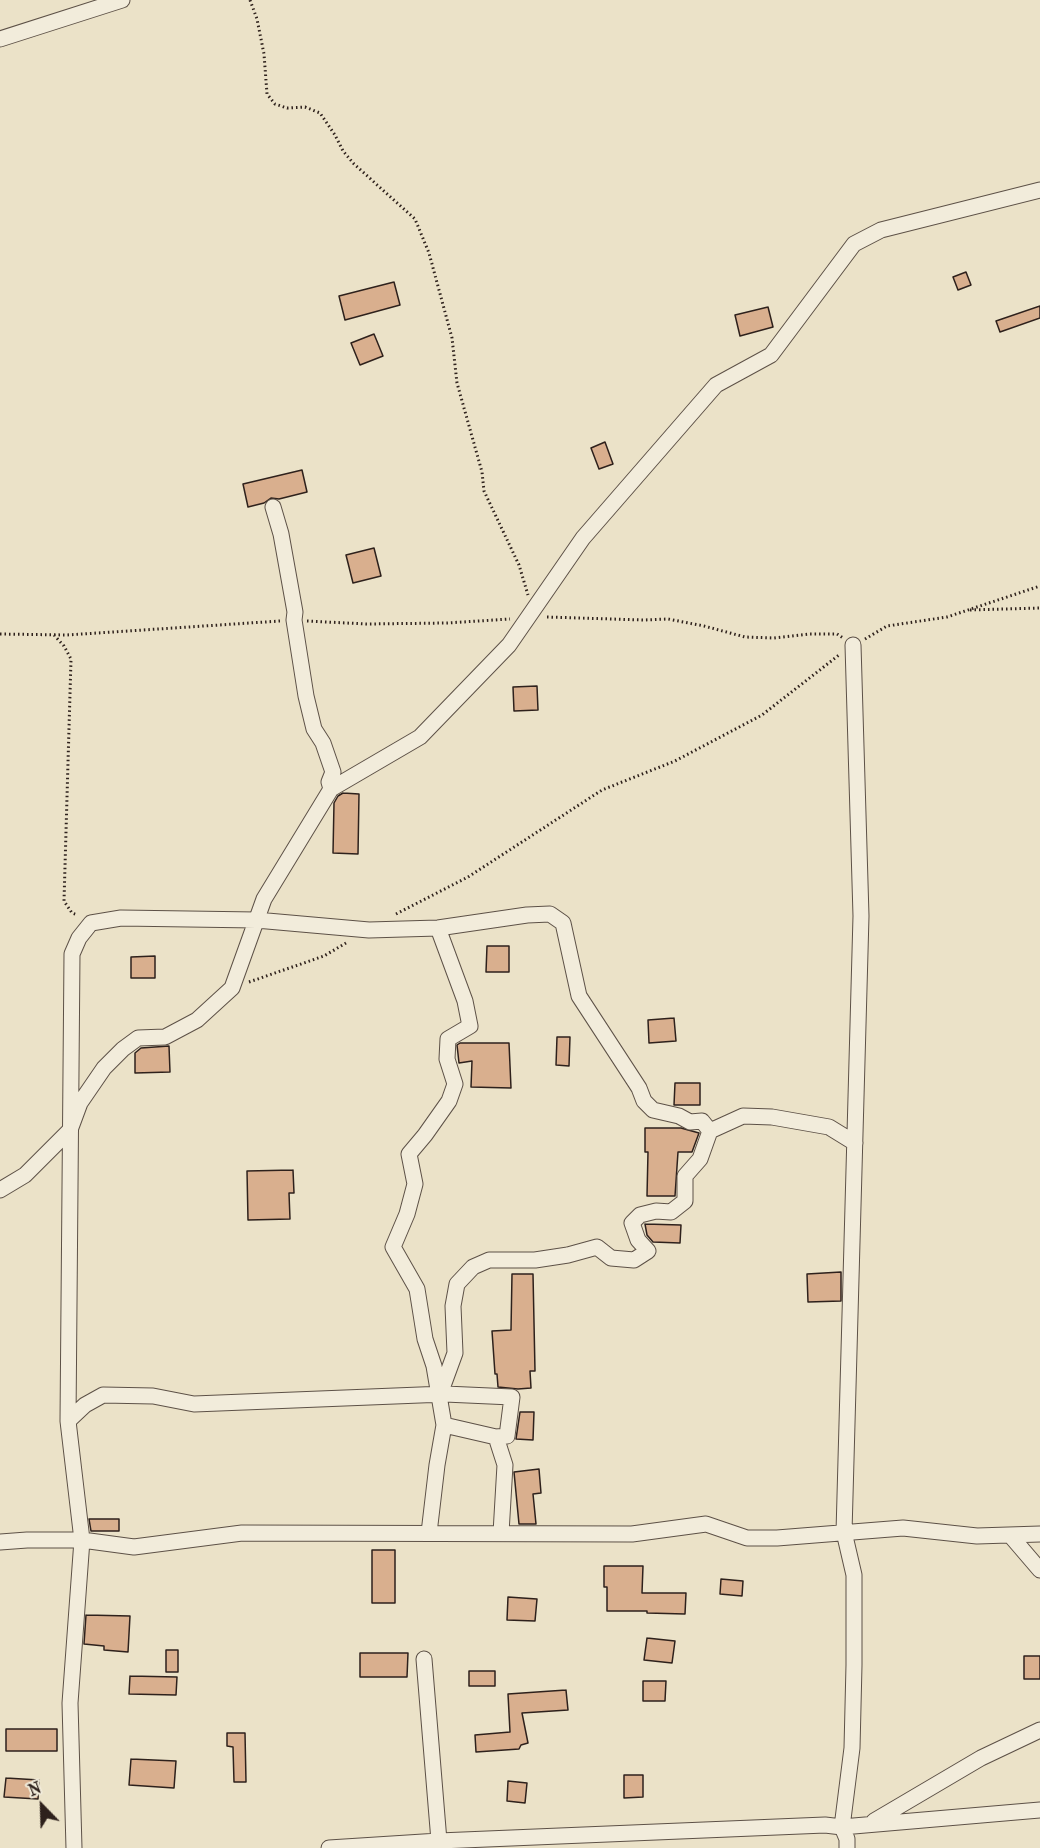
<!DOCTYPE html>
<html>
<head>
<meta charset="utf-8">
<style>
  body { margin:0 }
  #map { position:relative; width:1040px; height:1848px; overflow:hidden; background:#ebe2c8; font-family:"IM FELL French Canon",serif }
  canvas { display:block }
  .north { position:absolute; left:12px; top:1776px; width:60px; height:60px; -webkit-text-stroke:4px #f2ecdb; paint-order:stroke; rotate:337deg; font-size:16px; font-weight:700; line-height:24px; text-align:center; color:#2e211c }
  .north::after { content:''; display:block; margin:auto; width:21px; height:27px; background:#2e211c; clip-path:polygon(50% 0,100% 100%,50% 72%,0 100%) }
</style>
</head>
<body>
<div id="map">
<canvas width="1040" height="1848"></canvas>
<div class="north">N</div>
</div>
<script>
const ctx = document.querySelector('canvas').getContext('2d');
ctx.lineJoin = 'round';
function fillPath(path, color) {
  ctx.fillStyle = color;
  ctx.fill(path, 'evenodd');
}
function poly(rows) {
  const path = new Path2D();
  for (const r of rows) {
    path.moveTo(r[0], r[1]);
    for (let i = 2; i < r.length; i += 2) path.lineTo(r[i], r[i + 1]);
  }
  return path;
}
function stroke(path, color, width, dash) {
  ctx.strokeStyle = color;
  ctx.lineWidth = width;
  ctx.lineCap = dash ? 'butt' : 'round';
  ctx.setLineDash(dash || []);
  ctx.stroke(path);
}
const building = poly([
  [966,272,971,285,958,290,953,277,966,272],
  [394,282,400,305,345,320,339,296,394,282],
  [1040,306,1040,318,1000,332,996,321,1040,306],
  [768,307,773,327,740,336,735,315,768,307],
  [374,334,383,356,360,365,351,343,374,334],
  [605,442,613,464,599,469,591,448,605,442],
  [302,470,307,492,279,499,271,498,264,503,248,507,243,484,302,470],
  [374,548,381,576,353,583,346,555,374,548],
  [537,686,538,710,514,711,513,687,537,686],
  [343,793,359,794,358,854,333,853,334,803,338,796,343,793],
  [487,946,509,946,509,972,486,972,487,946],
  [155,956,155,978,131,978,131,957,155,956],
  [674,1018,676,1041,649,1043,648,1020,674,1018],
  [557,1037,570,1037,569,1066,556,1065,557,1037],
  [460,1043,509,1043,511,1088,471,1087,472,1061,459,1063,457,1045,460,1043],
  [169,1046,170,1072,135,1073,135,1053,141,1048,169,1046],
  [675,1083,700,1083,700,1105,674,1105,675,1083],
  [645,1128,681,1128,699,1133,692,1152,678,1152,675,1196,647,1196,648,1152,645,1152,645,1128],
  [293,1170,294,1193,289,1193,290,1219,248,1220,247,1171,293,1170],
  [645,1224,681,1225,680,1243,653,1242,647,1235,645,1224],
  [841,1272,841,1301,808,1302,807,1274,841,1272],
  [512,1274,533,1274,535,1371,530,1371,531,1388,518,1389,498,1387,497,1374,495,1374,492,1331,511,1330,512,1274],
  [520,1412,534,1412,533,1440,516,1439,520,1412],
  [539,1469,541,1493,533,1494,536,1524,519,1524,514,1472,539,1469],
  [89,1519,119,1519,119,1531,91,1531,89,1519],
  [372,1550,395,1550,395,1603,372,1603,372,1550],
  [604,1566,643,1566,642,1593,686,1593,685,1614,647,1613,647,1611,607,1611,607,1587,604,1587,604,1566],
  [721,1579,743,1581,742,1596,720,1594,721,1579],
  [508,1597,537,1599,535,1621,507,1620,508,1597],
  [86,1615,130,1616,128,1652,104,1650,104,1646,84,1644,86,1615],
  [647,1638,675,1641,672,1663,644,1660,647,1638],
  [166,1650,178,1650,178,1672,166,1672,166,1650],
  [360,1653,408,1653,407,1677,360,1677,360,1653],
  [1024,1656,1040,1656,1040,1679,1024,1679,1024,1656],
  [469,1671,495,1671,495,1686,469,1686,469,1671],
  [130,1676,177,1677,176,1695,129,1694,130,1676],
  [643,1681,666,1681,665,1701,643,1701,643,1681],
  [566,1690,568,1710,522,1713,528,1743,521,1745,519,1749,476,1752,475,1735,510,1732,508,1694,566,1690],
  [6,1729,57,1729,57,1751,6,1751,6,1729],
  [227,1733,245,1733,246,1782,234,1782,233,1747,227,1746,227,1733],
  [131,1759,176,1761,174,1788,129,1785,131,1759],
  [624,1775,643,1775,643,1797,624,1798,624,1775],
  [6,1778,39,1780,38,1799,4,1797,6,1778],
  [508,1781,527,1783,525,1803,507,1801,508,1781]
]);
const path = poly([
  [250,0,257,19,264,54,267,94,275,104,287,108,305,107,320,113,335,135,343,151,354,164,415,219,429,253,452,338,457,383,482,472,484,491,519,565,528,595],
  [970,610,1040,608],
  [547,617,643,620,668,619,704,626,745,637,774,638,810,634,837,634,843,638],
  [307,621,366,624,447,623,510,619],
  [0,634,67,635,280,621],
  [54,635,64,646,71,659,64,901,72,913,78,915],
  [865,639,887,626,947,617,1040,586],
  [396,914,468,877,602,790,675,761,762,715,839,655],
  [249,982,324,956,346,943]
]);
const street = poly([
  [0,39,122,0],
  [273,507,281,534,295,612,294,620,306,696,314,729,323,743,333,772,329,782,331,789],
  [853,645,861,916,844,1532,854,1575,854,1665,852,1748,842,1827,1040,1810],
  [0,1190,25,1175,70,1130,80,1103,104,1068,123,1049,138,1038,165,1037,197,1020,232,988,264,899,331,789,420,737,509,645,583,538,716,385,771,355,854,244,881,230,1040,190],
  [440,1394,455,1353,453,1306,457,1284,473,1267,489,1260,535,1260,568,1255,597,1247,611,1258,634,1260,648,1251,638,1240,632,1223,640,1215,656,1211,671,1212,685,1201,685,1176,700,1159,710,1131,743,1116,772,1117,829,1127,855,1143],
  [68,1421,85,1405,103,1395,153,1396,194,1404,445,1394,512,1397,507,1436,496,1437,505,1465,501,1533],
  [444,1425,496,1437],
  [429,1533,437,1465,444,1425,434,1366,425,1339,417,1289,393,1247,407,1214,415,1184,409,1154,425,1135,449,1101,455,1084,447,1059,448,1039,470,1026,465,1001,438,928],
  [1010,1535,1040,1570],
  [0,1542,27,1540,82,1540,134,1547,242,1533,632,1534,706,1524,747,1538,777,1538,903,1528,977,1536,1040,1534],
  [424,1659,439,1841],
  [874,1821,981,1758,1040,1730],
  [74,1848,70,1703,82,1540,68,1421,72,954,79,938,91,923,121,918,256,920,369,930,438,928,527,915,550,914,563,923,579,996,639,1088,644,1101,653,1110,679,1116,690,1122,702,1121,710,1131],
  [329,1848,439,1841,825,1825,842,1827,847,1839,847,1848]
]);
fillPath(building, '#d9af8e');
stroke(building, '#2e211c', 1.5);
stroke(street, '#5d5147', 17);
stroke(path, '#2e211c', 3, [1.5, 3]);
stroke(street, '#f2ecdb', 15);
</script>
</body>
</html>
